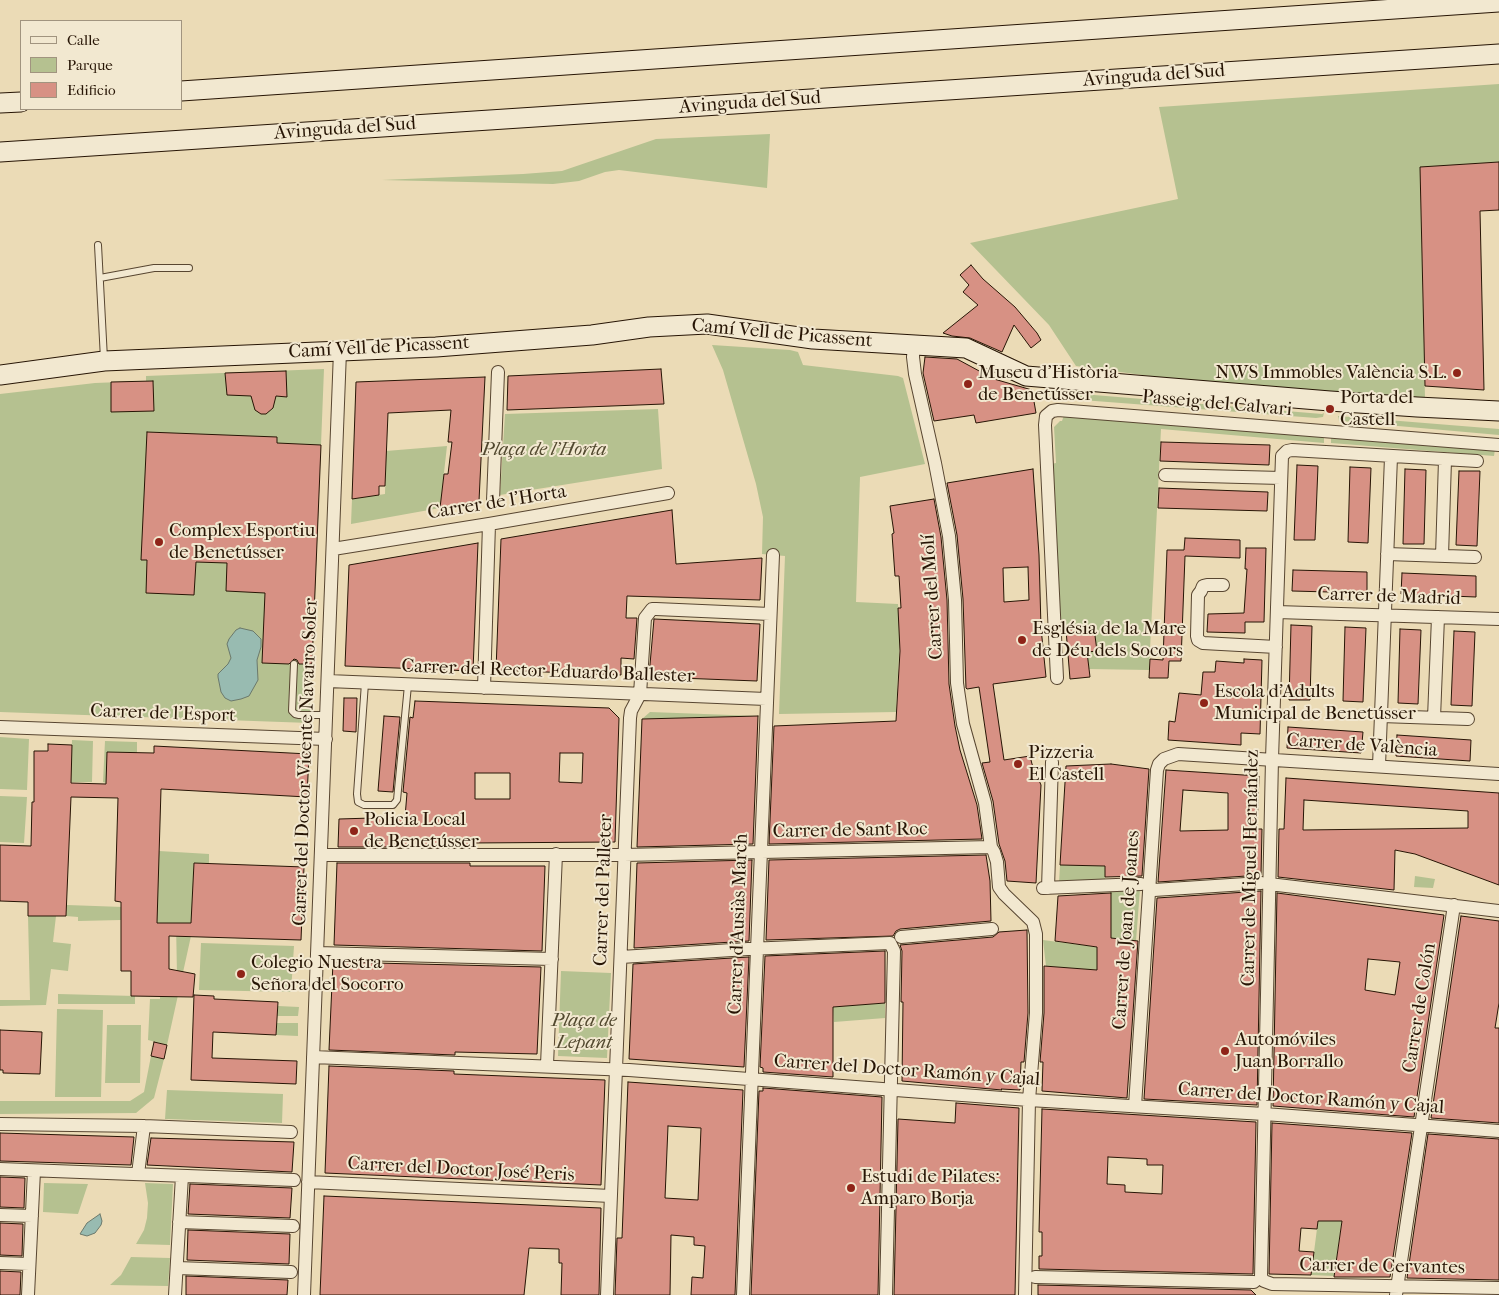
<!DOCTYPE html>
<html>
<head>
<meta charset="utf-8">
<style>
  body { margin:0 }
  #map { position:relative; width:1499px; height:1295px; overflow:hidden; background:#ebdbb6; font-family:"IM FELL French Canon",serif }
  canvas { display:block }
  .legend { position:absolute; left:20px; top:20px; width:162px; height:90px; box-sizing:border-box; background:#f2e8d0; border:1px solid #a1947f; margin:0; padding:6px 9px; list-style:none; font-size:15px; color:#271505 }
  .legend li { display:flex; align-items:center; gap:10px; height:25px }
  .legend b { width:25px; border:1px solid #a1947f }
</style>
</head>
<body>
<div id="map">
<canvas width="1499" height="1295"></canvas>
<ul class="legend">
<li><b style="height:6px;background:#f2e8d0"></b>Calle</li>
<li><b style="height:14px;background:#b5c190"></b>Parque</li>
<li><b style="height:14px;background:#d79184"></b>Edificio</li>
</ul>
</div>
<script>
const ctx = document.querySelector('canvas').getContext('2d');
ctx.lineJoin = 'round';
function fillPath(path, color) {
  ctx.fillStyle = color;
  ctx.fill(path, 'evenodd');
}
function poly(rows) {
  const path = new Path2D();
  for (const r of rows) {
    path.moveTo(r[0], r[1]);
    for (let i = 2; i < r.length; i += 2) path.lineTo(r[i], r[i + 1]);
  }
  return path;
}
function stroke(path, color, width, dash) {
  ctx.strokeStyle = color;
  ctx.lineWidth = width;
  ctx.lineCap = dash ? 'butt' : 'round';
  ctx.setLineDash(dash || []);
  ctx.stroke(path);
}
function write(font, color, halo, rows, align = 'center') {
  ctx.font = font + ' "IM FELL French Canon",serif';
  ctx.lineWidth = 4;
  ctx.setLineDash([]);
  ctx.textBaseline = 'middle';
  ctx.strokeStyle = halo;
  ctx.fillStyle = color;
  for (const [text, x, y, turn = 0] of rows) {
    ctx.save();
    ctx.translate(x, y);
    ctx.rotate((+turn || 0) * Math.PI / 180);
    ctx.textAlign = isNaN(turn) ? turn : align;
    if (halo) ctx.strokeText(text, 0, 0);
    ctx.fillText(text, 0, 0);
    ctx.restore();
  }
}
const green = poly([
  [1499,84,1499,162,1420,168,1425,398,1376,396,1172,379,1076,366,1049,325,970,243,1178,199,1159,107],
  [770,134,767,188,619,170,605,172,579,181,553,184,382,180,523,174,562,171,656,139],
  [712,345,790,350,798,352,803,365,898,376,903,378,925,464,860,477,856,602,898,604,900,637,896,712,779,714,785,556,762,554,763,517,756,484,723,370],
  [324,369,310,723,0,712,0,394,95,383,146,381,146,376],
  [1070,393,1322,414,1324,413,1323,417,1316,418,1069,399],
  [658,409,662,469,500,495,505,414],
  [1064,415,1324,436,1324,443,1161,429,1149,670,1089,669,1087,652,1097,651,1094,628,1061,631,1051,464,1056,463,1054,427,1060,421,1062,421],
  [1338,416,1499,429,1499,435,1342,421,1339,421],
  [1331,437,1495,449,1494,456,1331,443],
  [447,446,440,508,351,524,352,499,385,494,386,451],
  [650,712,758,716,642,719],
  [0,737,29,739,27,790,0,789],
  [72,740,93,741,92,782,71,782],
  [105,741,137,742,137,753,107,753,106,783,103,782],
  [0,796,27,797,24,843,0,842],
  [159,851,209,854,209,863,194,863,191,936,167,1045,148,1040,150,999,160,999,160,975,177,975,176,923,121,923,121,920,78,921,78,917,66,916,67,905,123,907],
  [1060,865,1105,866,1105,882,1059,883],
  [1415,876,1435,879,1433,888,1414,887],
  [1140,889,1136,941,1111,938,1110,890],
  [28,916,56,916,53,942,71,944,68,971,51,969,46,1005,0,1006,0,1000,30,1000],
  [1043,940,1097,947,1097,970,1046,966],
  [201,943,294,946,291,992,199,990],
  [561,971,611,973,607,1058,558,1056],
  [58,994,135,996,135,1004,58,1004],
  [885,1003,885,1018,834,1022,833,1007],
  [278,1006,299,1007,298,1016,277,1016],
  [57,1009,103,1010,101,1097,55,1097],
  [277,1023,298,1023,298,1036,276,1035],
  [107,1025,141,1025,140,1083,105,1083],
  [151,1056,164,1059,154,1098,136,1113,0,1114,0,1101,130,1101,144,1092],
  [167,1090,283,1094,282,1123,165,1119],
  [44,1183,88,1184,78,1214,43,1212],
  [145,1183,173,1184,170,1245,136,1244,144,1230,147,1218,148,1203],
  [1344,1205,1334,1276,1311,1275,1318,1221],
  [131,1257,170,1258,168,1286,110,1285,121,1275]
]);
const water = poly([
  [240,628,253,631,261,639,261,647,257,660,258,680,249,696,241,699,231,701,225,698,221,692,218,677,218,674,228,664,231,658,227,644,229,639,236,630,240,628],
  [100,1214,102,1221,101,1225,95,1233,87,1236,80,1234,87,1223,100,1214]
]);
const building = poly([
  [1499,162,1499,210,1480,211,1484,390,1425,386,1420,167,1499,162],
  [971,265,983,279,1015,307,1037,333,1041,340,1031,348,1014,325,1002,352,970,338,952,336,943,333,978,305,963,292,969,285,960,275,971,265],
  [925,357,957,359,994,379,1032,390,1036,413,976,423,974,415,934,421,923,373,925,357],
  [661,369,664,404,507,410,508,376,661,369],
  [286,371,287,397,276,396,273,408,266,414,261,414,255,410,251,396,227,395,225,373,286,371],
  [485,377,479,501,440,508,444,474,448,474,452,442,448,442,451,410,388,413,385,486,379,486,379,495,352,499,356,382,485,377],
  [153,381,154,411,111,412,111,382,153,381],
  [147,432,277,437,277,443,321,445,312,664,299,664,297,660,294,659,289,664,262,663,265,593,226,591,227,563,196,562,194,595,146,593,147,560,141,560,147,432],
  [1161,442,1270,445,1269,465,1160,461,1161,442],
  [1297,465,1318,466,1315,540,1294,540,1297,465],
  [1350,467,1371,468,1368,543,1348,542,1350,467],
  [1033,469,1039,555,1041,628,1046,677,993,684,1004,760,1030,756,1032,764,1041,785,1036,883,1007,881,1005,861,999,844,993,801,982,763,990,762,979,687,967,689,966,688,963,599,957,535,947,483,1033,469],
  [1028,567,1029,600,1004,602,1003,568,1028,567],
  [1405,469,1426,470,1424,544,1403,544,1405,469],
  [1459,471,1480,471,1477,546,1456,545,1459,471],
  [1159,488,1268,492,1267,511,1158,508,1159,488],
  [934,499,941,537,947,600,949,684,955,726,960,750,977,805,982,839,769,844,774,726,896,721,900,651,898,608,901,608,899,576,895,576,892,534,894,533,890,506,934,499],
  [672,510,676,564,762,558,760,600,627,596,626,618,637,618,634,659,621,658,621,675,496,670,501,539,672,510],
  [1185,538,1240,540,1240,558,1185,556,1181,661,1169,661,1168,678,1149,678,1150,659,1163,660,1167,550,1184,550,1185,538],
  [478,543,473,671,345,666,349,565,478,543],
  [1246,548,1266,548,1264,622,1245,622,1245,633,1207,632,1208,614,1244,613,1247,569,1245,569,1246,548],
  [1293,570,1367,572,1367,593,1292,591,1293,570],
  [1402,573,1476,576,1476,597,1401,594,1402,573],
  [654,619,760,624,757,681,653,677,653,676,649,676,654,619],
  [1291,625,1312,626,1310,700,1289,700,1291,625],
  [1345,627,1366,628,1363,702,1343,701,1345,627],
  [1094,628,1097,651,1087,652,1090,677,1070,679,1066,630,1094,628],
  [1400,629,1421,630,1418,704,1398,703,1400,629],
  [1454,631,1475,632,1472,706,1451,705,1454,631],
  [1244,659,1262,660,1260,734,1241,733,1241,745,1168,740,1169,721,1175,722,1179,693,1201,695,1203,672,1215,672,1216,661,1244,663,1244,659],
  [344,698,357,698,356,732,343,731,344,698],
  [415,701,609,708,619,718,615,842,470,843,470,847,338,847,339,819,405,817,407,793,403,792,410,717,413,718,415,701],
  [560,753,583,753,582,783,559,782,560,753],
  [475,773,510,773,510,799,475,799,475,773],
  [384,716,400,717,393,792,378,791,384,716],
  [758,716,753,844,637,847,642,719,758,716],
  [1288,727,1363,732,1361,753,1287,748,1288,727],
  [1397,735,1471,740,1470,761,1396,756,1397,735],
  [48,744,72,745,71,783,106,784,107,752,154,753,154,746,309,754,307,797,161,789,157,923,191,923,194,863,304,867,301,940,169,936,169,969,195,974,193,997,131,996,131,971,121,971,121,902,115,901,118,798,71,797,66,916,28,916,28,902,0,901,0,845,31,846,32,802,34,802,34,751,48,751,48,744],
  [1111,764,1149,769,1142,876,1105,877,1105,866,1060,865,1066,766,1111,764],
  [1166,770,1259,776,1257,829,1262,829,1261,875,1158,882,1166,770],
  [1183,790,1228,793,1228,830,1180,831,1183,790],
  [1286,778,1499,793,1499,885,1415,854,1395,850,1394,890,1278,877,1279,829,1284,829,1286,778],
  [1304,800,1468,811,1468,828,1303,830,1304,800],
  [986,855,990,881,991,921,900,929,896,931,893,936,766,940,769,860,986,855],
  [752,860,749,941,634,948,637,863,752,860],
  [337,863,470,863,470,866,545,866,542,951,334,945,337,863],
  [1261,891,1257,1105,1144,1099,1157,898,1261,891],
  [1111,893,1111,938,1138,941,1127,1098,1042,1091,1043,1062,1040,1062,1044,1013,1044,966,1097,970,1097,947,1055,941,1058,896,1111,893],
  [1277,893,1444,915,1414,1117,1273,1106,1277,893],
  [1368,959,1400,962,1395,995,1365,990,1368,959],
  [1461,916,1499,921,1499,1003,1495,1028,1499,1028,1499,1123,1431,1118,1461,916],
  [1027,930,1028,1013,1024,1062,1021,1062,1020,1090,1001,1089,1002,1090,902,1081,903,1002,901,1002,902,951,900,945,993,937,999,932,1027,930],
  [885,951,885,1003,833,1007,833,1077,763,1072,763,1068,760,1067,765,956,885,951],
  [749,957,744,1067,629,1059,633,964,749,957],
  [333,962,541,967,537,1054,455,1052,455,1055,329,1050,333,962],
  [194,995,214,996,214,999,278,1002,276,1035,213,1032,212,1058,297,1061,296,1084,191,1080,194,995],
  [0,1030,42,1032,40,1074,3,1073,3,1070,0,1070,0,1030],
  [154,1042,167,1045,164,1059,151,1056,154,1042],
  [329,1066,454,1071,454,1074,605,1080,601,1185,325,1173,329,1066],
  [628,1082,743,1090,735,1295,691,1295,692,1277,703,1278,705,1246,694,1245,694,1237,671,1235,670,1295,615,1295,617,1238,622,1238,628,1082],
  [668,1126,701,1128,698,1200,665,1198,668,1126],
  [763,1088,882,1097,878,1295,751,1295,759,1091,763,1091,763,1088],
  [956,1103,1019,1108,1015,1295,894,1295,898,1119,955,1123,956,1103],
  [1042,1109,1256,1122,1253,1274,1039,1269,1039,1256,1042,1256,1042,1232,1039,1232,1042,1109],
  [1108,1157,1147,1159,1147,1165,1163,1165,1162,1194,1125,1192,1125,1185,1107,1184,1108,1157],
  [1272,1123,1412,1133,1390,1277,1334,1277,1342,1221,1318,1221,1317,1229,1301,1228,1299,1251,1314,1252,1311,1275,1269,1274,1272,1123],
  [0,1133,134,1137,131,1165,0,1161,0,1133],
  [1428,1134,1499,1139,1499,1280,1407,1278,1428,1134],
  [151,1138,294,1142,292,1172,147,1165,151,1138],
  [0,1177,25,1178,24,1208,0,1207,0,1177],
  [190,1184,292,1188,290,1218,188,1214,190,1184],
  [324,1196,601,1208,599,1295,561,1295,562,1263,559,1263,559,1249,529,1248,524,1295,320,1295,324,1196],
  [0,1223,23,1224,22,1256,0,1255,0,1223],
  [188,1230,290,1234,289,1264,187,1260,188,1230],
  [0,1271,21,1272,20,1295,0,1295,0,1271],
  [186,1276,288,1280,287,1295,186,1295,186,1276],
  [1038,1285,1251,1290,1256,1295,1038,1295,1038,1285]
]);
const lane = poly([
  [98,245,104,359],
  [100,278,154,268,189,268],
  [294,664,292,711,295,714,299,715,327,715],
  [365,683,357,794,358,802,364,805,393,805,397,800,408,685]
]);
const street = poly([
  [914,345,913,357,915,374,935,463,949,536,955,600,957,683,963,724,985,803,991,847,994,852,997,862,999,887,1004,894,1033,922,1036,934,1036,1013,1029,1100,1025,1295],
  [1477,461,1292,450,1287,451,1282,456,1272,759,1261,1277,1264,1281,1272,1284,1499,1288],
  [1165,475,1281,478],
  [493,501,498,372],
  [333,549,489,524,668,493],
  [1387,554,1475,557],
  [1442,556,1445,460],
  [1223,585,1207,585,1203,586,1201,591,1198,595,1197,636,1198,640,1203,643,1276,647],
  [1277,612,1499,619],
  [1057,678,1045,425,1046,416,1052,411,1058,410,1499,445],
  [328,681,766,699],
  [484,688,489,524],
  [1381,716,1468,719],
  [1434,718,1438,617],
  [0,727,326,739],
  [1379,766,1391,457],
  [321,855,624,855,991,847],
  [1269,884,1499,911],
  [1043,888,1141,884],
  [1048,888,1052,762],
  [1154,890,1261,883],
  [901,937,992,929],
  [317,953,552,959],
  [621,957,748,949,890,943,894,951,886,1295],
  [313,1057,629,1070,1029,1100,1264,1114,1499,1131],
  [547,1065,556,854],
  [1135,1106,1157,770,1159,764,1164,759,1178,754,1499,774],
  [0,1124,144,1126,291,1132],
  [0,1169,294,1180],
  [138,1174,144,1126],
  [308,1182,611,1196],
  [0,1215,32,1216],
  [179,1222,293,1226],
  [0,1263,29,1264],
  [177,1268,291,1272],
  [1035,1277,1254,1282],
  [28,1295,34,1171],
  [175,1295,182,1176],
  [304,1295,340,351],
  [607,1295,630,718,631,711,640,694,645,618,652,609,656,609,770,614],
  [743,1295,773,555],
  [1396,1295,1454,905]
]);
const secondary = poly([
  [181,91,1499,2],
  [0,103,21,102],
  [0,152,1499,54],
  [0,375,104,361,436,347,592,335,649,327,707,324,813,339,966,348,1026,376,1330,401,1417,407,1499,411]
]);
const markers = [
  [1457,373,5,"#8f2418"],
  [968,384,5,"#8f2418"],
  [1330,409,5,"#8f2418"],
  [159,542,5,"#8f2418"],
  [1022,640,5,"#8f2418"],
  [1204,703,5,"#8f2418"],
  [1018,764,5,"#8f2418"],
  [354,831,5,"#8f2418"],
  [241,974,5,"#8f2418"],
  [1225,1051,5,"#8f2418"],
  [851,1188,5,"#8f2418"]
];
const streetNames = [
  ["Avinguda del Sud",1154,76,-4],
  ["Avinguda del Sud",750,103,-4],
  ["Avinguda del Sud",345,129,-4],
  ["Camí Vell de Picassent",782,334,5],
  ["Camí Vell de Picassent",379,348,-3],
  ["Passeig del Calvari",1217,404,5],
  ["Carrer de l’Horta",497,503,-9],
  ["Carrer del Molí",933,597,-94],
  ["Carrer de Madrid",1389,597,2],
  ["Carrer del Rector Eduardo Ballester",548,672,2],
  ["Carrer de l'Esport",163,714,2],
  ["Carrer de València",1362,746,4],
  ["Carrer del Doctor Vicente Navarro Soler",306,762,-88],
  ["Carrer de Sant Roc",850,831,-1],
  ["Carrer de Miguel Hernández",1251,868,-89],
  ["Carrer del Palleter",604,890,-88],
  ["Carrer d'Ausiàs March",739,924,-88],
  ["Carrer de Joan de Joanes",1127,930,-86],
  ["Carrer de Colón",1420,1008,-81],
  ["Carrer del Doctor Ramón y Cajal",907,1071,4],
  ["Carrer del Doctor Ramón y Cajal",1311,1099,4],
  ["Carrer del Doctor José Peris",461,1170,3],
  ["Carrer de Cervantes",1382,1267,1]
];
const poiNames = [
  ["Museu d'Història",978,373],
  ["de Benetússer",978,395],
  ["NWS Immobles València S.L.",1447,373,"right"],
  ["Porta del",1340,398],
  ["Castell",1340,420],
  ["Complex Esportiu",169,531],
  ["de Benetússer",169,553],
  ["Església de la Mare",1032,629],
  ["de Déu dels Socors",1032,651],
  ["Escola d'Adults",1214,692],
  ["Municipal de Benetússer",1214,714],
  ["Pizzeria",1028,753],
  ["El Castell",1028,775],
  ["Policia Local",364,820],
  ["de Benetússer",364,842],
  ["Colegio Nuestra",251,963],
  ["Señora del Socorro",251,985],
  ["Automóviles",1235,1040],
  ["Juan Borrallo",1235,1062],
  ["Estudi de Pilates:",861,1177],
  ["Amparo Borja",861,1199]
];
const parkNames = [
  ["Plaça de l'Horta",544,450],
  ["Plaça de",584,1021],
  ["Lepant",584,1043]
];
fillPath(green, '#b5c190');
fillPath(water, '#98bbb1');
stroke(water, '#6b796c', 1);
fillPath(building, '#d79184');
stroke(building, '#271505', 1);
stroke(lane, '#584631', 8);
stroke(street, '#584631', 14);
stroke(secondary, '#271505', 21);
stroke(lane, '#f2e8d0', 6);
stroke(street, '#f2e8d0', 12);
stroke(secondary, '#f2e8d0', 19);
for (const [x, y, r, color] of markers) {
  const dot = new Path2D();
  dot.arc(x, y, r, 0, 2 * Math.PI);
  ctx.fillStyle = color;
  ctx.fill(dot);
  stroke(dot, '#f2e8d0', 2);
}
write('19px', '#271505', '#f2e8d0', streetNames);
write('19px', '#271505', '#f2e8d0', poiNames, 'left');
write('italic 19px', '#52492f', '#f2e8d0', parkNames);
</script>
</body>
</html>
